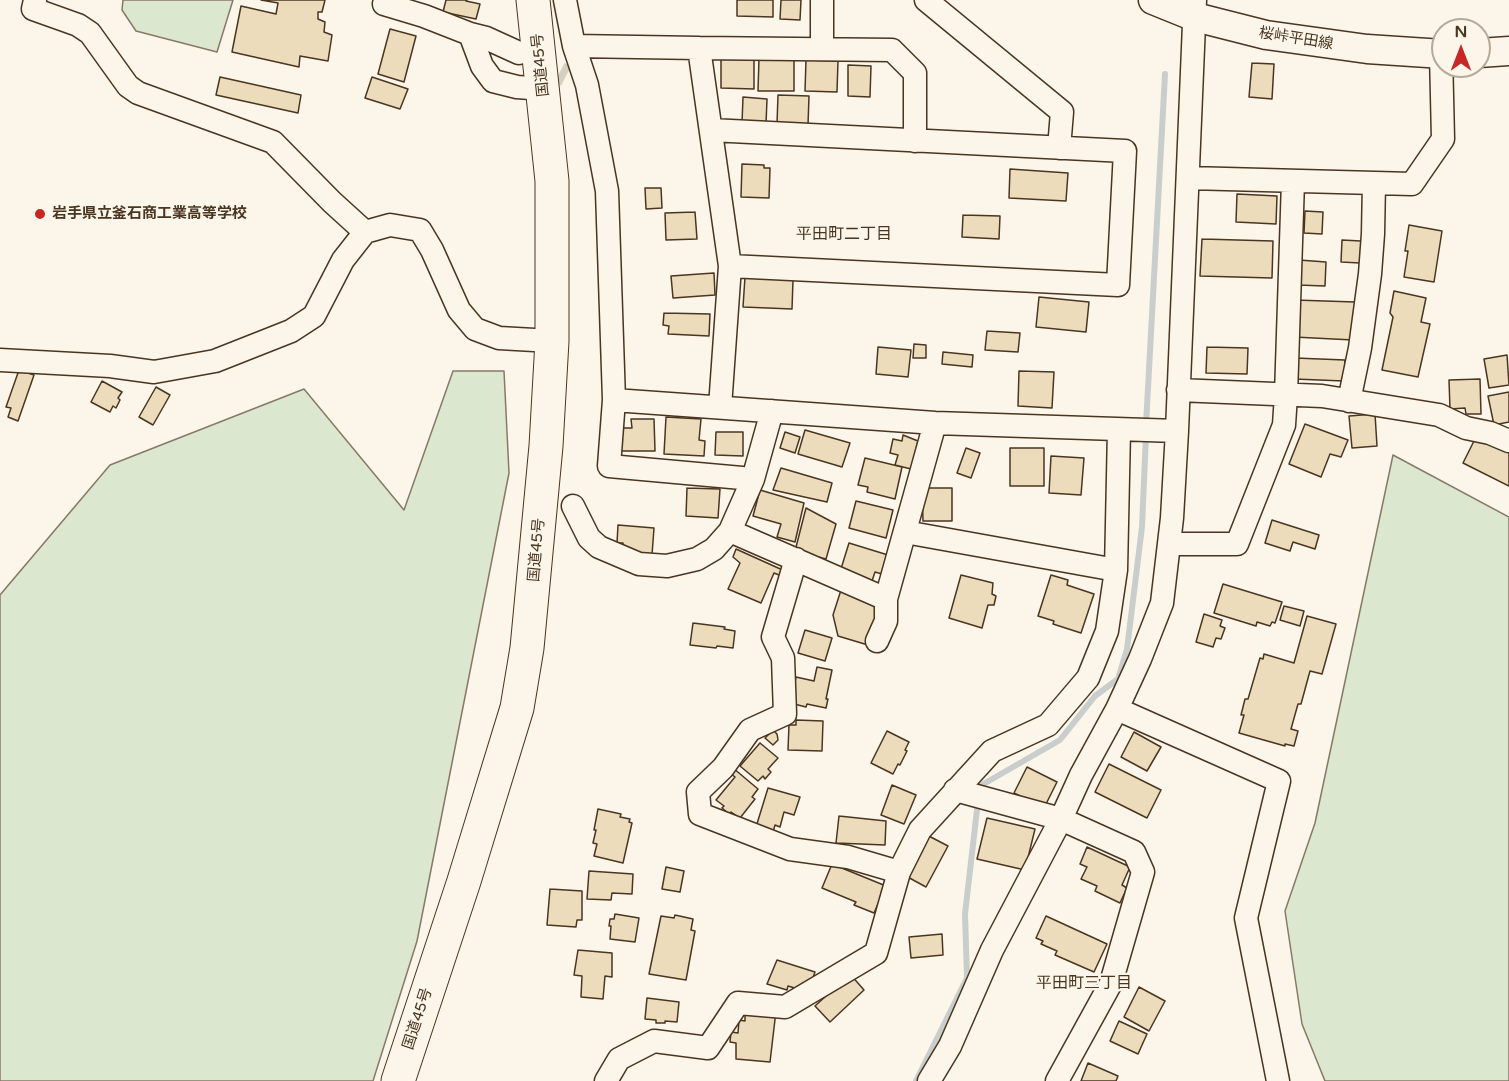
<!DOCTYPE html>
<html>
<head>
<meta charset="utf-8">
<style>
  body { margin:0 }
  #map { position:relative; width:1509px; height:1081px; overflow:hidden; background:#fbf6e9; font-family:"Varela Round",sans-serif }
  canvas { display:block }
  .north { position:absolute; left:1431px; top:18px; width:60px; height:60px; box-sizing:border-box; background:#fbf6e9; border:2px solid #b4a999; border-radius:50%; rotate:0deg; font-size:16px; font-weight:700; line-height:24px; text-align:center; color:#4a3520 }
  .north::after { content:''; display:block; margin:auto; width:21px; height:27px; background:#c62828; clip-path:polygon(50% 0,100% 100%,50% 72%,0 100%) }
</style>
</head>
<body>
<div id="map">
<canvas width="1509" height="1081"></canvas>
<div class="north">N</div>
</div>
<script>
const ctx = document.querySelector('canvas').getContext('2d');
ctx.lineJoin = 'round';
function fillPath(path, color) {
  ctx.fillStyle = color;
  ctx.fill(path, 'evenodd');
}
function poly(rows) {
  const path = new Path2D();
  for (const r of rows) {
    path.moveTo(r[0], r[1]);
    for (let i = 2; i < r.length; i += 2) path.lineTo(r[i], r[i + 1]);
  }
  return path;
}
function stroke(path, color, width, dash) {
  ctx.strokeStyle = color;
  ctx.lineWidth = width;
  ctx.lineCap = dash ? 'butt' : 'round';
  ctx.setLineDash(dash || []);
  ctx.stroke(path);
}
function write(font, color, halo, rows, align = 'center') {
  ctx.font = font + ' "Varela Round","Noto Sans JP",sans-serif';
  ctx.lineWidth = 4.5;
  ctx.setLineDash([]);
  ctx.textBaseline = 'middle';
  ctx.strokeStyle = halo;
  ctx.fillStyle = color;
  for (const [text, x, y, turn = 0] of rows) {
    ctx.save();
    ctx.translate(x, y);
    ctx.rotate((+turn || 0) * Math.PI / 180);
    ctx.textAlign = isNaN(turn) ? turn : align;
    if (halo) ctx.strokeText(text, 0, 0);
    ctx.fillText(text, 0, 0);
    ctx.restore();
  }
}
const green = poly([
  [123,0,233,0,217,52,136,31,122,10,123,0],
  [453,371,504,371,509,473,417,941,373,1081,0,1081,0,595,110,465,304,389,404,510,453,371],
  [1393,455,1509,517,1509,1081,1325,1081,1302,1024,1285,911,1315,823,1393,455]
]);
const stream = poly([
  [1146,425,1165,74],
  [979,791,980,786,1060,740,1095,696,1118,679,1127,649,1142,527,1146,435],
  [916,1081,967,978,965,914,978,801]
]);
const building = poly([
  [261,0,325,0,322,12,318,12,318,19,325,22,324,32,332,35,328,61,300,56,299,67,232,52,241,6,276,14,278,3,261,0],
  [446,0,467,0,466,1,480,4,476,19,443,12,446,0],
  [737,0,773,0,773,17,737,16,737,0],
  [781,0,801,0,800,20,780,19,781,0],
  [390,29,416,36,404,82,378,74,390,29],
  [759,58,794,58,794,91,758,91,759,58],
  [721,59,754,59,754,89,721,88,721,59],
  [806,60,838,61,837,92,805,91,806,60],
  [1252,63,1274,64,1272,99,1249,97,1252,63],
  [848,65,871,66,870,97,848,96,848,65],
  [220,77,301,95,298,113,216,95,220,77],
  [372,77,408,89,400,109,365,98,372,77],
  [778,95,809,96,808,125,777,124,778,95],
  [743,97,767,99,766,124,742,123,743,97],
  [742,164,764,165,764,168,770,168,769,198,741,197,742,164],
  [1010,169,1068,173,1066,201,1009,198,1010,169],
  [645,188,661,188,662,208,646,209,645,188],
  [1237,194,1277,196,1276,224,1236,222,1237,194],
  [1305,211,1323,212,1322,234,1304,233,1305,211],
  [695,212,697,239,666,240,665,213,695,212],
  [963,215,1000,216,999,239,962,237,963,215],
  [1409,225,1442,231,1434,282,1404,277,1408,251,1405,251,1409,225],
  [1202,239,1273,241,1272,278,1200,276,1202,239],
  [1342,240,1361,241,1360,263,1341,262,1342,240],
  [1299,260,1326,262,1325,286,1298,285,1299,260],
  [714,273,715,295,673,298,671,276,714,273],
  [745,277,793,280,792,309,743,307,745,277],
  [1394,291,1426,298,1421,322,1430,324,1418,377,1382,370,1393,317,1390,313,1394,291],
  [1039,297,1089,302,1086,332,1036,327,1039,297],
  [1295,300,1355,302,1353,340,1294,337,1295,300],
  [664,313,710,314,709,336,668,334,669,326,663,325,664,313],
  [987,331,1020,333,1018,352,985,350,987,331],
  [914,344,926,345,926,358,913,358,914,344],
  [878,347,911,350,908,377,876,374,878,347],
  [1207,347,1248,348,1247,374,1206,373,1207,347],
  [943,352,973,355,972,367,942,364,943,352],
  [1507,355,1509,385,1489,388,1484,359,1507,355],
  [1295,358,1345,360,1344,381,1294,379,1295,358],
  [19,370,34,375,18,421,8,417,11,408,6,407,19,370],
  [1019,371,1054,372,1052,408,1018,406,1019,371],
  [1480,379,1481,414,1466,414,1465,408,1450,409,1449,380,1480,379],
  [102,381,122,392,118,398,120,400,116,408,113,406,110,412,91,402,102,381],
  [156,387,170,395,153,425,139,417,156,387],
  [1509,392,1509,422,1494,425,1488,396,1509,392],
  [1375,414,1377,446,1352,448,1349,416,1375,414],
  [666,417,701,419,699,440,705,441,704,456,664,454,666,417],
  [631,419,654,419,655,451,619,451,619,428,632,428,631,419],
  [1305,424,1348,440,1341,457,1330,454,1321,477,1289,464,1305,424],
  [805,430,850,443,842,467,798,454,805,430],
  [716,432,743,432,743,456,715,455,716,432],
  [785,432,800,437,795,453,780,448,785,432],
  [1478,433,1509,449,1509,486,1463,463,1478,433],
  [903,435,918,441,911,469,895,465,898,455,890,453,893,439,902,441,903,435],
  [966,448,980,453,971,478,957,473,966,448],
  [1010,448,1044,448,1044,486,1010,486,1010,448],
  [1051,456,1084,458,1081,495,1049,493,1051,456],
  [865,458,902,467,895,499,867,492,868,487,858,485,865,458],
  [781,468,832,483,827,502,773,490,781,468],
  [687,488,720,489,718,518,686,516,687,488],
  [922,488,952,488,952,521,923,521,922,488],
  [760,490,804,503,795,542,777,537,781,524,753,516,760,490],
  [856,501,893,510,886,538,849,528,856,501],
  [806,508,836,524,826,559,795,551,806,508],
  [1272,520,1319,535,1315,549,1293,542,1290,551,1265,543,1272,520],
  [618,525,654,528,652,555,623,553,623,543,617,543,618,525],
  [849,543,888,555,882,574,875,572,872,581,840,572,849,543],
  [736,549,787,572,784,577,774,573,761,603,728,589,740,563,733,557,736,549],
  [961,575,993,583,992,594,996,596,994,605,988,605,982,628,949,618,961,575],
  [1051,575,1068,580,1067,585,1094,594,1081,633,1053,624,1054,621,1038,616,1051,575],
  [1223,584,1282,602,1275,623,1272,622,1270,626,1257,622,1256,626,1214,613,1223,584],
  [841,590,882,603,868,645,838,636,833,615,841,590],
  [1284,606,1304,611,1300,626,1280,620,1284,606],
  [1204,614,1222,620,1220,626,1225,628,1221,639,1216,638,1213,647,1196,642,1204,614],
  [1307,616,1336,624,1322,674,1310,671,1301,704,1298,704,1291,729,1298,731,1294,746,1285,744,1285,746,1239,733,1244,715,1241,715,1245,699,1248,699,1260,658,1263,659,1264,654,1294,663,1307,616],
  [693,623,725,627,724,629,735,631,733,648,717,646,716,648,690,645,693,623],
  [805,630,832,638,825,661,798,653,805,630],
  [817,667,832,670,826,699,828,699,826,708,807,704,806,707,790,703,796,677,814,681,817,667],
  [796,720,823,721,822,751,788,750,789,725,796,725,796,720],
  [773,730,777,734,778,740,773,745,765,738,773,730],
  [887,731,909,742,905,750,907,751,900,765,898,764,893,774,871,763,887,731],
  [1134,732,1161,747,1147,771,1121,757,1134,732],
  [760,743,778,758,768,769,771,772,765,779,763,776,758,781,740,766,760,743],
  [1109,764,1161,790,1147,818,1095,792,1109,764],
  [1027,767,1057,782,1044,808,1014,793,1027,767],
  [733,768,758,789,752,797,755,799,740,818,731,812,729,814,722,808,724,806,716,800,735,777,730,773,733,768],
  [892,785,916,795,904,824,881,815,892,785],
  [768,788,800,797,794,815,784,812,780,827,775,825,773,832,756,827,768,788],
  [598,809,621,814,620,817,630,819,629,822,632,823,623,863,594,856,597,844,593,843,596,830,594,830,598,809],
  [839,816,886,821,885,845,836,843,839,816],
  [987,818,1035,829,1025,870,977,859,987,818],
  [925,834,948,846,926,887,904,875,925,834],
  [1087,847,1130,867,1122,885,1127,888,1120,903,1095,891,1097,886,1081,879,1087,867,1080,864,1087,847],
  [832,864,886,886,874,913,854,905,856,902,822,888,832,864],
  [666,867,684,871,680,892,662,889,666,867],
  [589,871,633,874,632,894,612,893,611,900,587,899,589,871],
  [550,889,582,891,582,920,577,920,576,927,547,925,550,889],
  [615,914,639,918,635,942,610,939,611,926,609,926,610,919,614,919,615,914],
  [675,915,693,919,691,930,695,931,686,980,649,974,661,916,674,918,675,915],
  [1046,916,1107,944,1094,972,1055,955,1057,951,1041,944,1043,941,1036,938,1046,916],
  [942,934,943,955,911,958,909,937,942,934],
  [578,950,612,953,612,977,605,976,603,999,581,997,582,976,574,975,578,950],
  [777,960,815,972,810,986,801,990,788,986,787,990,767,984,777,960],
  [850,974,864,990,830,1022,815,1006,850,974],
  [1139,987,1165,1001,1149,1031,1124,1017,1139,987],
  [647,998,679,1002,677,1022,665,1021,665,1023,656,1023,656,1020,645,1019,647,998],
  [776,1011,770,1062,736,1059,736,1043,730,1042,731,1032,738,1033,739,1020,745,1021,745,1013,776,1011],
  [1119,1021,1147,1034,1138,1054,1110,1041,1119,1021],
  [1088,1063,1118,1076,1116,1081,1081,1081,1088,1063]
]);
const minorTunnel = poly([
  [530,58,566,76]
]);
const minor = poly([
  [35,0,33,9,78,25,90,33,128,86,138,93,273,142,332,202,365,232],
  [565,0,574,46,699,48,730,266,720,407],
  [926,0,1062,112,1059,148],
  [384,4,424,16,470,34,482,66,493,81,517,87,544,89],
  [470,34,486,38,519,53],
  [574,46,587,85,607,191,614,400,609,466,753,479],
  [699,48,892,50,915,73,915,141],
  [822,49,822,0],
  [711,130,1125,151,1118,285,730,266],
  [1189,178,1412,184,1443,139,1441,54],
  [0,360,110,366,154,372,215,361,291,331,314,316,343,260,365,232,390,225,420,230,432,250,459,310,475,329,499,338,552,341],
  [1178,390,1322,396,1439,415,1466,428,1490,433,1509,441],
  [614,400,935,423,1177,431],
  [1349,401,1360,348,1370,274,1373,234,1374,183],
  [573,506,589,538,599,547,639,564,667,566,697,559,714,549,730,531,753,479,772,411],
  [730,531,886,599],
  [905,532,1116,570],
  [1169,544,1237,544,1284,425,1286,395,1293,181],
  [796,559,773,637,783,658,785,714,750,730,723,768,698,792,700,814,790,849,848,857,899,872,920,830,992,751,1048,725,1088,678,1107,631,1116,570,1119,430],
  [877,641,886,621,886,599,935,423],
  [1117,709,1279,781,1246,918,1278,1081],
  [955,790,1061,819,1134,852,1143,872,1111,983,1057,1081],
  [606,1081,619,1059,654,1041,708,1048,738,1003,785,1007,876,953,899,872],
  [929,1081,950,1046,992,950,1061,819,1081,775,1117,709,1140,659,1162,603,1172,518,1177,431,1195,0]
]);
const major = poly([
  [1153,0,1195,17,1266,35,1367,49,1443,54],
  [1479,53,1509,51]
]);
const highway = poly([
  [398,1081,464,881,517,708,527,648,546,446,552,341,552,181,533,0]
]);
const markers = [
  [40,214,6,"#c62828"]
];
const streetNames = [
  ["桜峠平田線",1296,39,9],
  ["国道45号",541,65,-96],
  ["国道45号",537,550,-85],
  ["国道45号",418,1019,-72]
];
const poiNames = [
  ["岩手県立釜石商工業高等学校",52,214]
];
const neighbourhoodNames = [
  ["平田町二丁目",844,235],
  ["平田町三丁目",1084,984]
];
fillPath(green, '#dce7d0');
stroke(green, '#887966', 1.5);
stroke(stream, '#c9cecd', 6);
fillPath(building, '#ecdcbc');
stroke(building, '#4a3520', 1.5);
stroke(minorTunnel, '#d8cfc1', 22, [22, 11]);
stroke(minor, '#4a3520', 25);
stroke(major, '#4a3520', 31);
stroke(highway, '#4a3520', 35);
stroke(minor, '#fbf6e9', 22);
stroke(major, '#fbf6e9', 28);
stroke(highway, '#fbf6e9', 33);
for (const [x, y, r, color] of markers) {
  const dot = new Path2D();
  dot.arc(x, y, r, 0, 2 * Math.PI);
  ctx.fillStyle = color;
  ctx.fill(dot);
  stroke(dot, '#fbf6e9', 2);
}
write('15px', '#4a3520', '#fbf6e9', streetNames);
write('bold 15px', '#4a3520', '#fbf6e9', poiNames, 'left');
write('16px', '#4a3520', '#fbf6e9', neighbourhoodNames);
</script>
</body>
</html>
